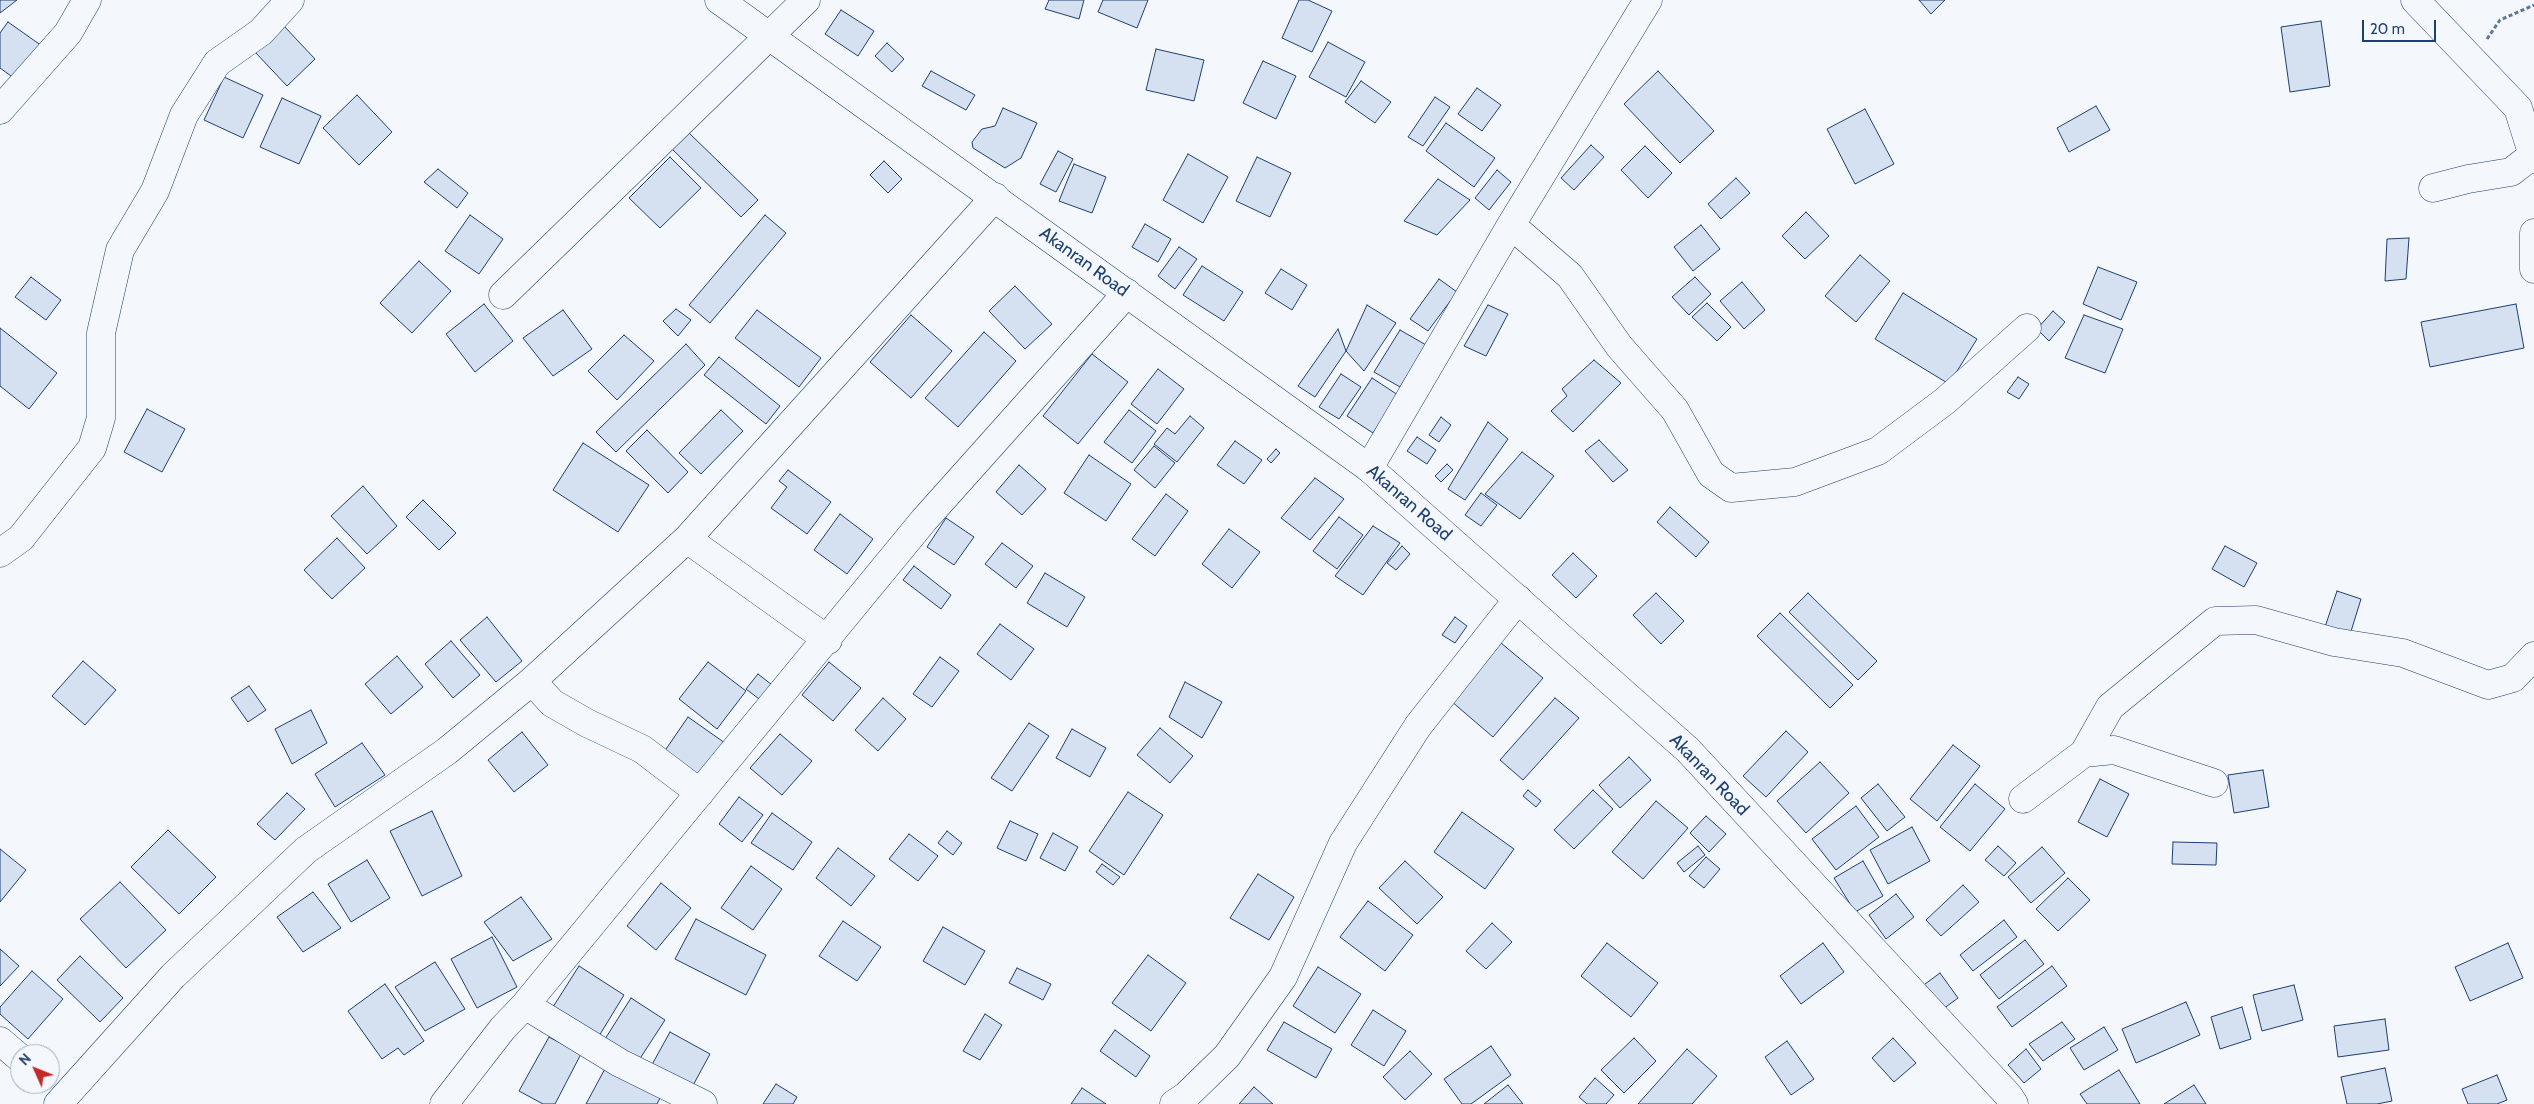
<!DOCTYPE html>
<html>
<head>
<meta charset="utf-8">
<style>
  body { margin:0 }
  #map { position:relative; width:2534px; height:1104px; overflow:hidden; background:#f4f7fb; font-family:Cabin,sans-serif }
  canvas { display:block }
  .north { position:absolute; left:10px; top:1044px; width:50px; height:50px; box-sizing:border-box; background:#f4f7fb; border:1px solid #9eadc5; border-radius:50%; rotate:314deg; font-size:14px; font-weight:700; line-height:20px; text-align:center; color:#1d3f73 }
  .north::after { content:''; display:block; margin:auto; width:18px; height:22px; background:#c62828; clip-path:polygon(50% 0,100% 100%,50% 72%,0 100%) }
  .scale { position:absolute; left:2362px; top:20px; width:74px; height:22px; box-sizing:border-box; border:2px solid #1d3f73; border-top:0; padding-left:6px; font-size:15px; line-height:18px; white-space:nowrap; color:#1d3f73; -webkit-text-stroke:4px #f4f7fb; paint-order:stroke }
</style>
</head>
<body>
<div id="map">
<canvas width="2534" height="1104"></canvas>
<div class="north">N</div>
<div class="scale">20 m</div>
</div>
<script>
const ctx = document.querySelector('canvas').getContext('2d');
ctx.lineJoin = 'round';
function fillPath(path, color) {
  ctx.fillStyle = color;
  ctx.fill(path, 'evenodd');
}
function poly(rows) {
  const path = new Path2D();
  for (const r of rows) {
    path.moveTo(r[0], r[1]);
    for (let i = 2; i < r.length; i += 2) path.lineTo(r[i], r[i + 1]);
  }
  return path;
}
function stroke(path, color, width, dash) {
  ctx.strokeStyle = color;
  ctx.lineWidth = width;
  ctx.lineCap = dash ? 'butt' : 'round';
  ctx.setLineDash(dash || []);
  ctx.stroke(path);
}
function write(font, color, halo, rows, align = 'center') {
  ctx.font = font + ' Cabin,sans-serif';
  ctx.lineWidth = 4;
  ctx.setLineDash([]);
  ctx.textBaseline = 'middle';
  ctx.strokeStyle = halo;
  ctx.fillStyle = color;
  for (const [text, x, y, turn = 0] of rows) {
    ctx.save();
    ctx.translate(x, y);
    ctx.rotate((+turn || 0) * Math.PI / 180);
    ctx.textAlign = isNaN(turn) ? turn : align;
    if (halo) ctx.strokeText(text, 0, 0);
    ctx.fillText(text, 0, 0);
    ctx.restore();
  }
}
const building = poly([
  [0,0,17,0,0,13,0,0],
  [1049,0,1084,0,1079,19,1045,9,1049,0],
  [1103,0,1148,0,1137,28,1098,12,1103,0],
  [1299,0,1308,0,1332,11,1312,52,1282,38,1299,0],
  [1919,0,1945,0,1931,14,1919,0],
  [841,10,874,31,858,56,825,34,841,10],
  [2321,21,2330,86,2290,92,2281,27,2321,21],
  [8,22,42,46,18,81,0,68,0,33,8,22],
  [283,25,315,59,287,86,255,52,283,25],
  [1328,42,1365,62,1346,97,1309,77,1328,42],
  [887,43,904,59,892,72,875,56,887,43],
  [1156,49,1204,60,1194,101,1146,90,1156,49],
  [1263,61,1296,76,1276,119,1243,103,1263,61],
  [931,71,975,95,966,110,922,86,931,71],
  [1658,71,1714,131,1680,163,1624,104,1658,71],
  [224,77,263,95,243,138,204,120,224,77],
  [1361,81,1391,102,1375,123,1345,102,1361,81],
  [1477,88,1501,105,1482,131,1458,114,1477,88],
  [357,95,392,132,359,165,323,128,357,95],
  [1435,97,1450,107,1423,146,1408,137,1435,97],
  [282,98,321,116,299,164,260,147,282,98],
  [2096,106,2110,130,2069,152,2057,128,2096,106],
  [1003,108,1037,123,1021,158,1005,168,973,148,972,142,982,129,995,126,1003,108],
  [1865,109,1894,164,1855,184,1827,129,1865,109],
  [1446,123,1495,158,1474,187,1426,151,1446,123],
  [687,131,758,200,741,217,671,148,687,131],
  [1591,145,1604,157,1574,190,1561,178,1591,145],
  [1645,146,1672,173,1648,198,1621,170,1645,146],
  [1058,151,1073,159,1056,192,1040,184,1058,151],
  [1188,154,1228,177,1203,223,1163,200,1188,154],
  [670,157,701,188,660,228,629,198,670,157],
  [1257,157,1291,173,1270,217,1236,201,1257,157],
  [884,161,902,179,888,193,870,175,884,161],
  [1074,164,1106,177,1092,213,1059,201,1074,164],
  [438,169,468,193,457,208,424,182,438,169],
  [1497,170,1511,182,1489,210,1475,198,1497,170],
  [1736,178,1750,193,1721,219,1708,204,1736,178],
  [1438,179,1470,200,1437,235,1404,221,1438,179],
  [1806,212,1829,236,1805,259,1782,236,1806,212],
  [470,215,503,239,479,274,445,251,470,215],
  [765,215,786,233,710,323,689,305,765,215],
  [1145,224,1171,239,1158,262,1132,247,1145,224],
  [1701,225,1720,249,1693,271,1674,247,1701,225],
  [2409,238,2406,279,2385,281,2387,239,2409,238],
  [1179,247,1197,259,1175,289,1158,276,1179,247],
  [1860,255,1890,281,1856,322,1825,296,1860,255],
  [419,261,451,291,412,333,380,303,419,261],
  [1202,266,1243,292,1224,321,1183,295,1202,266],
  [2098,267,2137,282,2121,320,2083,304,2098,267],
  [1281,269,1307,285,1292,310,1265,293,1281,269],
  [31,277,61,300,46,320,15,297,31,277],
  [1695,277,1711,294,1689,315,1672,297,1695,277],
  [1439,279,1457,292,1428,331,1410,319,1439,279],
  [1742,282,1765,310,1744,329,1720,301,1742,282],
  [1015,286,1052,324,1025,349,989,311,1015,286],
  [1903,293,1977,339,1949,384,1875,339,1903,293],
  [1707,303,1731,327,1717,341,1692,317,1707,303],
  [484,304,513,341,475,372,446,334,484,304],
  [2516,304,2524,348,2430,367,2421,322,2516,304],
  [1367,305,1396,323,1364,371,1346,351,1367,305],
  [1488,305,1508,314,1486,356,1464,346,1488,305],
  [676,309,691,320,678,336,663,321,676,309],
  [563,310,592,349,553,376,523,338,563,310],
  [757,310,821,358,799,387,735,338,757,310],
  [2053,311,2065,322,2049,341,2037,329,2053,311],
  [911,315,952,351,911,398,870,362,911,315],
  [2084,315,2123,329,2105,373,2065,358,2084,315],
  [0,328,57,373,29,409,0,386,0,328],
  [1338,329,1346,351,1315,397,1298,386,1338,329],
  [1400,330,1426,345,1400,387,1374,372,1400,330],
  [984,332,1016,361,958,427,925,398,984,332],
  [624,335,654,361,617,400,588,371,624,335],
  [686,344,705,365,616,452,596,432,686,344],
  [1092,354,1128,382,1078,444,1043,416,1092,354],
  [719,357,780,406,766,424,704,375,719,357],
  [1594,360,1621,383,1573,432,1551,411,1567,396,1562,389,1594,360],
  [1158,369,1184,389,1157,424,1131,404,1158,369],
  [1341,374,1361,387,1339,419,1319,407,1341,374],
  [2018,377,2029,384,2019,399,2007,392,2018,377],
  [1372,378,1398,395,1373,433,1347,416,1372,378],
  [147,409,185,429,162,472,124,452,147,409],
  [721,410,743,431,701,474,679,453,721,410],
  [1129,410,1156,431,1132,463,1104,442,1129,410],
  [1190,416,1204,428,1177,462,1154,444,1167,428,1175,434,1190,416],
  [1441,417,1451,425,1439,442,1429,435,1441,417],
  [1488,422,1508,439,1465,500,1448,489,1488,422],
  [647,430,688,472,668,493,626,451,647,430],
  [1417,437,1436,450,1427,464,1407,451,1417,437],
  [1599,440,1628,470,1613,482,1585,451,1599,440],
  [1235,441,1262,460,1244,484,1217,465,1235,441],
  [583,443,649,485,618,532,553,490,583,443],
  [1154,446,1175,463,1155,488,1134,470,1154,446],
  [1276,449,1280,453,1271,463,1267,459,1276,449],
  [1522,452,1554,476,1520,519,1485,494,1522,452],
  [1089,455,1131,484,1106,521,1064,493,1089,455],
  [1447,464,1453,470,1441,482,1435,476,1447,464],
  [1019,465,1046,489,1022,515,996,492,1019,465],
  [788,470,831,502,807,534,771,508,787,487,779,481,788,470],
  [1315,478,1344,499,1310,540,1281,518,1315,478],
  [363,486,397,526,367,554,331,516,363,486],
  [1481,493,1497,505,1481,526,1465,515,1481,493],
  [1166,494,1188,511,1155,556,1132,539,1166,494],
  [423,500,456,533,439,550,406,517,423,500],
  [1670,507,1709,542,1696,557,1657,522,1670,507],
  [840,514,873,539,847,574,814,550,840,514],
  [1339,517,1363,535,1337,569,1313,551,1339,517],
  [946,518,974,537,954,565,927,547,946,518],
  [1373,526,1400,543,1363,595,1335,576,1373,526],
  [1229,529,1260,552,1232,588,1202,564,1229,529],
  [337,538,365,568,332,599,304,570,337,538],
  [1002,543,1033,566,1016,588,985,564,1002,543],
  [1402,546,1410,554,1396,570,1387,563,1402,546],
  [2225,546,2257,563,2244,587,2212,569,2225,546],
  [1573,553,1597,576,1576,598,1552,575,1573,553],
  [914,566,951,595,941,609,903,580,914,566],
  [1045,573,1085,597,1067,627,1027,603,1045,573],
  [2337,591,2361,599,2348,641,2323,633,2337,591],
  [1656,593,1684,621,1661,644,1633,615,1656,593],
  [1808,593,1877,661,1858,680,1789,612,1808,593],
  [1780,613,1853,685,1830,708,1757,636,1780,613],
  [487,617,522,661,496,682,460,640,487,617],
  [1455,617,1467,626,1455,643,1442,635,1455,617],
  [1000,624,1034,649,1011,680,977,654,1000,624],
  [451,641,480,675,453,698,425,664,451,641],
  [1501,643,1543,678,1493,737,1451,701,1501,643],
  [397,656,423,687,391,714,365,684,397,656],
  [940,657,959,671,932,707,913,694,940,657],
  [83,661,116,690,85,725,52,696,83,661],
  [708,662,746,691,717,729,679,699,708,662],
  [829,662,861,688,833,721,802,695,829,662],
  [758,674,776,688,763,702,746,689,758,674],
  [1185,682,1222,702,1202,738,1169,717,1185,682],
  [249,686,266,710,248,722,231,698,249,686],
  [883,698,906,719,878,751,855,730,883,698],
  [1555,698,1579,718,1523,780,1500,760,1555,698],
  [311,710,327,743,292,764,275,729,311,710],
  [688,717,725,743,700,780,662,755,688,717],
  [1029,723,1049,736,1012,791,991,778,1029,723],
  [1160,728,1193,756,1170,783,1137,755,1160,728],
  [1072,729,1106,748,1090,777,1056,758,1072,729],
  [1786,731,1808,752,1766,797,1743,776,1786,731],
  [522,732,548,765,514,792,488,760,522,732],
  [780,734,812,761,782,795,750,768,780,734],
  [362,743,385,775,335,807,315,774,362,743],
  [1953,745,1980,766,1937,821,1910,799,1953,745],
  [1629,757,1651,780,1620,808,1599,785,1629,757],
  [1820,762,1849,793,1806,833,1777,801,1820,762],
  [2263,770,2269,807,2234,813,2228,775,2263,770],
  [2100,779,2129,794,2107,837,2078,822,2100,779],
  [1878,784,1905,817,1887,831,1861,798,1878,784],
  [1975,784,2005,809,1970,851,1940,827,1975,784],
  [1528,790,1541,801,1536,807,1523,796,1528,790],
  [1593,790,1613,809,1574,849,1554,830,1593,790],
  [1128,792,1163,815,1124,875,1089,851,1128,792],
  [287,793,305,809,275,840,257,824,287,793],
  [739,797,763,815,742,842,719,824,739,797],
  [1656,801,1688,828,1643,879,1612,852,1656,801],
  [1856,806,1879,837,1836,870,1812,839,1856,806],
  [432,811,462,876,422,896,390,831,432,811],
  [1462,812,1514,849,1485,889,1434,852,1462,812],
  [772,813,812,842,793,870,751,843,772,813],
  [1706,816,1726,834,1709,852,1690,833,1706,816],
  [1010,821,1038,834,1026,861,997,848,1010,821],
  [1912,827,1930,861,1888,884,1870,850,1912,827],
  [168,830,216,877,179,914,131,867,168,830],
  [947,831,962,843,953,855,938,843,947,831],
  [1053,833,1078,847,1065,871,1040,858,1053,833],
  [909,834,938,856,918,881,889,859,909,834],
  [2173,842,2217,843,2216,865,2172,864,2173,842],
  [1698,846,1705,855,1684,872,1677,863,1698,846],
  [1998,846,2016,863,2004,876,1985,860,1998,846],
  [2042,847,2065,873,2031,903,2008,877,2042,847],
  [838,848,875,876,851,906,816,878,838,848],
  [0,849,26,870,0,902,0,849],
  [1706,857,1720,869,1704,888,1689,876,1706,857],
  [367,860,390,898,351,922,328,884,367,860],
  [1405,861,1443,897,1417,924,1379,888,1405,861],
  [1863,861,1883,896,1855,912,1834,878,1863,861],
  [1102,864,1120,877,1113,885,1096,872,1102,864],
  [751,866,782,889,753,930,721,908,751,866],
  [1258,874,1294,897,1269,940,1230,918,1258,874],
  [2068,878,2090,900,2058,931,2036,909,2068,878],
  [120,882,166,930,126,968,80,919,120,882],
  [661,883,691,908,656,950,627,926,661,883],
  [1963,885,1979,902,1941,936,1926,920,1963,885],
  [313,892,341,928,303,952,277,917,313,892],
  [1896,894,1914,917,1886,939,1869,915,1896,894],
  [521,897,552,939,513,961,484,922,521,897],
  [1368,901,1413,935,1385,971,1340,937,1368,901],
  [696,919,766,955,746,995,675,959,696,919],
  [2004,920,2017,937,1973,971,1960,955,2004,920],
  [843,921,881,947,857,981,819,956,843,921],
  [1492,923,1512,942,1486,969,1466,951,1492,923],
  [943,927,985,951,965,985,923,961,943,927],
  [492,937,517,987,477,1008,451,959,492,937],
  [2025,940,2044,964,1999,999,1980,975,2025,940],
  [1607,943,1658,983,1631,1017,1581,976,1607,943],
  [1823,943,1844,972,1801,1004,1780,976,1823,943],
  [2508,943,2523,978,2470,1001,2455,967,2508,943],
  [0,949,19,966,0,986,0,949],
  [1148,955,1186,983,1151,1031,1112,1003,1148,955],
  [80,956,123,998,100,1022,57,980,80,956],
  [435,962,465,1009,425,1031,395,987,435,962],
  [579,966,624,995,599,1036,553,1007,579,966],
  [2052,966,2067,986,2012,1027,1997,1007,2052,966],
  [1318,967,1361,994,1335,1033,1293,1006,1318,967],
  [1017,968,1051,984,1043,1000,1009,983,1017,968],
  [32,971,63,999,28,1039,0,1014,0,1007,32,971],
  [1940,973,1958,998,1939,1012,1921,987,1940,973],
  [385,984,424,1041,404,1055,398,1048,382,1059,348,1011,385,984],
  [2294,985,2303,1020,2262,1031,2253,995,2294,985],
  [631,998,665,1020,639,1060,605,1039,631,998],
  [2186,1002,2200,1035,2136,1063,2122,1029,2186,1002],
  [2242,1007,2251,1039,2220,1049,2211,1017,2242,1007],
  [1373,1010,1406,1031,1384,1066,1351,1045,1373,1010],
  [985,1014,1002,1025,980,1060,963,1051,985,1014],
  [2385,1019,2389,1050,2338,1057,2334,1026,2385,1019],
  [1284,1022,1332,1049,1316,1078,1267,1050,1284,1022],
  [2062,1022,2075,1039,2043,1061,2029,1044,2062,1022],
  [2104,1027,2118,1050,2084,1070,2070,1048,2104,1027],
  [1115,1030,1150,1056,1136,1077,1100,1051,1115,1030],
  [670,1032,710,1054,690,1091,649,1070,670,1032],
  [549,1037,581,1054,555,1104,543,1104,519,1091,549,1037],
  [1634,1038,1656,1061,1624,1093,1601,1070,1634,1038],
  [1893,1038,1916,1063,1894,1082,1872,1058,1893,1038],
  [1787,1041,1814,1079,1791,1095,1765,1057,1787,1041],
  [1491,1046,1511,1075,1471,1104,1462,1104,1444,1079,1491,1046],
  [1687,1049,1717,1076,1692,1104,1638,1104,1687,1049],
  [2026,1049,2041,1069,2024,1083,2008,1065,2026,1049],
  [1410,1051,1432,1074,1405,1100,1383,1077,1410,1051],
  [607,1065,662,1094,657,1104,586,1104,607,1065],
  [2385,1068,2392,1101,2377,1104,2347,1104,2341,1077,2385,1068],
  [2119,1070,2140,1104,2087,1104,2080,1094,2119,1070],
  [2497,1075,2507,1100,2497,1104,2468,1104,2462,1089,2497,1075],
  [1595,1078,1614,1095,1606,1104,1587,1104,1579,1097,1595,1078],
  [776,1084,797,1097,793,1104,763,1104,776,1084],
  [1508,1085,1523,1104,1484,1104,1508,1085],
  [2194,1085,2206,1104,2164,1104,2194,1085],
  [1254,1087,1273,1104,1239,1104,1254,1087],
  [1082,1088,1106,1104,1071,1104,1082,1088]
]);
const path = poly([
  [2487,39,2500,20,2534,5]
]);
const minor = poly([
  [2415,0,2518,108,2534,159],
  [0,110,68,33,87,0],
  [2433,188,2468,179,2511,172,2533,155],
  [1511,225,1570,276,1619,346,1675,410,1711,474,1731,488,1795,482,1878,451,1945,401,2027,328],
  [2534,233,2534,269],
  [503,295,806,0],
  [1369,468,1511,225,1648,0],
  [687,539,828,640],
  [0,553,21,538,92,448,101,418,101,333,120,250,155,191,184,115,217,63,261,32,290,0],
  [532,681,552,703,587,723,642,749,700,793],
  [2084,753,2114,750,2214,783],
  [2023,799,2084,753,2110,707,2215,621,2256,620,2334,642,2403,653,2488,685,2513,678,2534,656],
  [525,1005,620,1063,703,1104],
  [0,1041,20,1058],
  [58,1104,173,976,306,850,447,751,532,681,687,539,995,197],
  [444,1104,503,1028,525,1005,924,520,1127,293],
  [1174,1104,1186,1096,1227,1056,1283,977,1343,843,1418,726,1518,599]
]);
const major = poly([
  [719,0,1369,468,1688,750,2008,1095,2014,1104]
]);
const streetNames = [
  ["Akanran Road",1084,262,36],
  ["Akanran Road",1409,503,41],
  ["Akanran Road",1709,775,46]
];
fillPath(building, '#d5e0f0');
stroke(building, '#1d3f73', 1);
stroke(minor, '#1d3f73', 29);
stroke(major, '#1d3f73', 29);
stroke(path, '#5e769c', 3, [4, 2.5]);
stroke(minor, '#f4f7fb', 28);
stroke(major, '#f4f7fb', 28);
write('18px', '#1d3f73', '#f4f7fb', streetNames);
</script>
</body>
</html>
